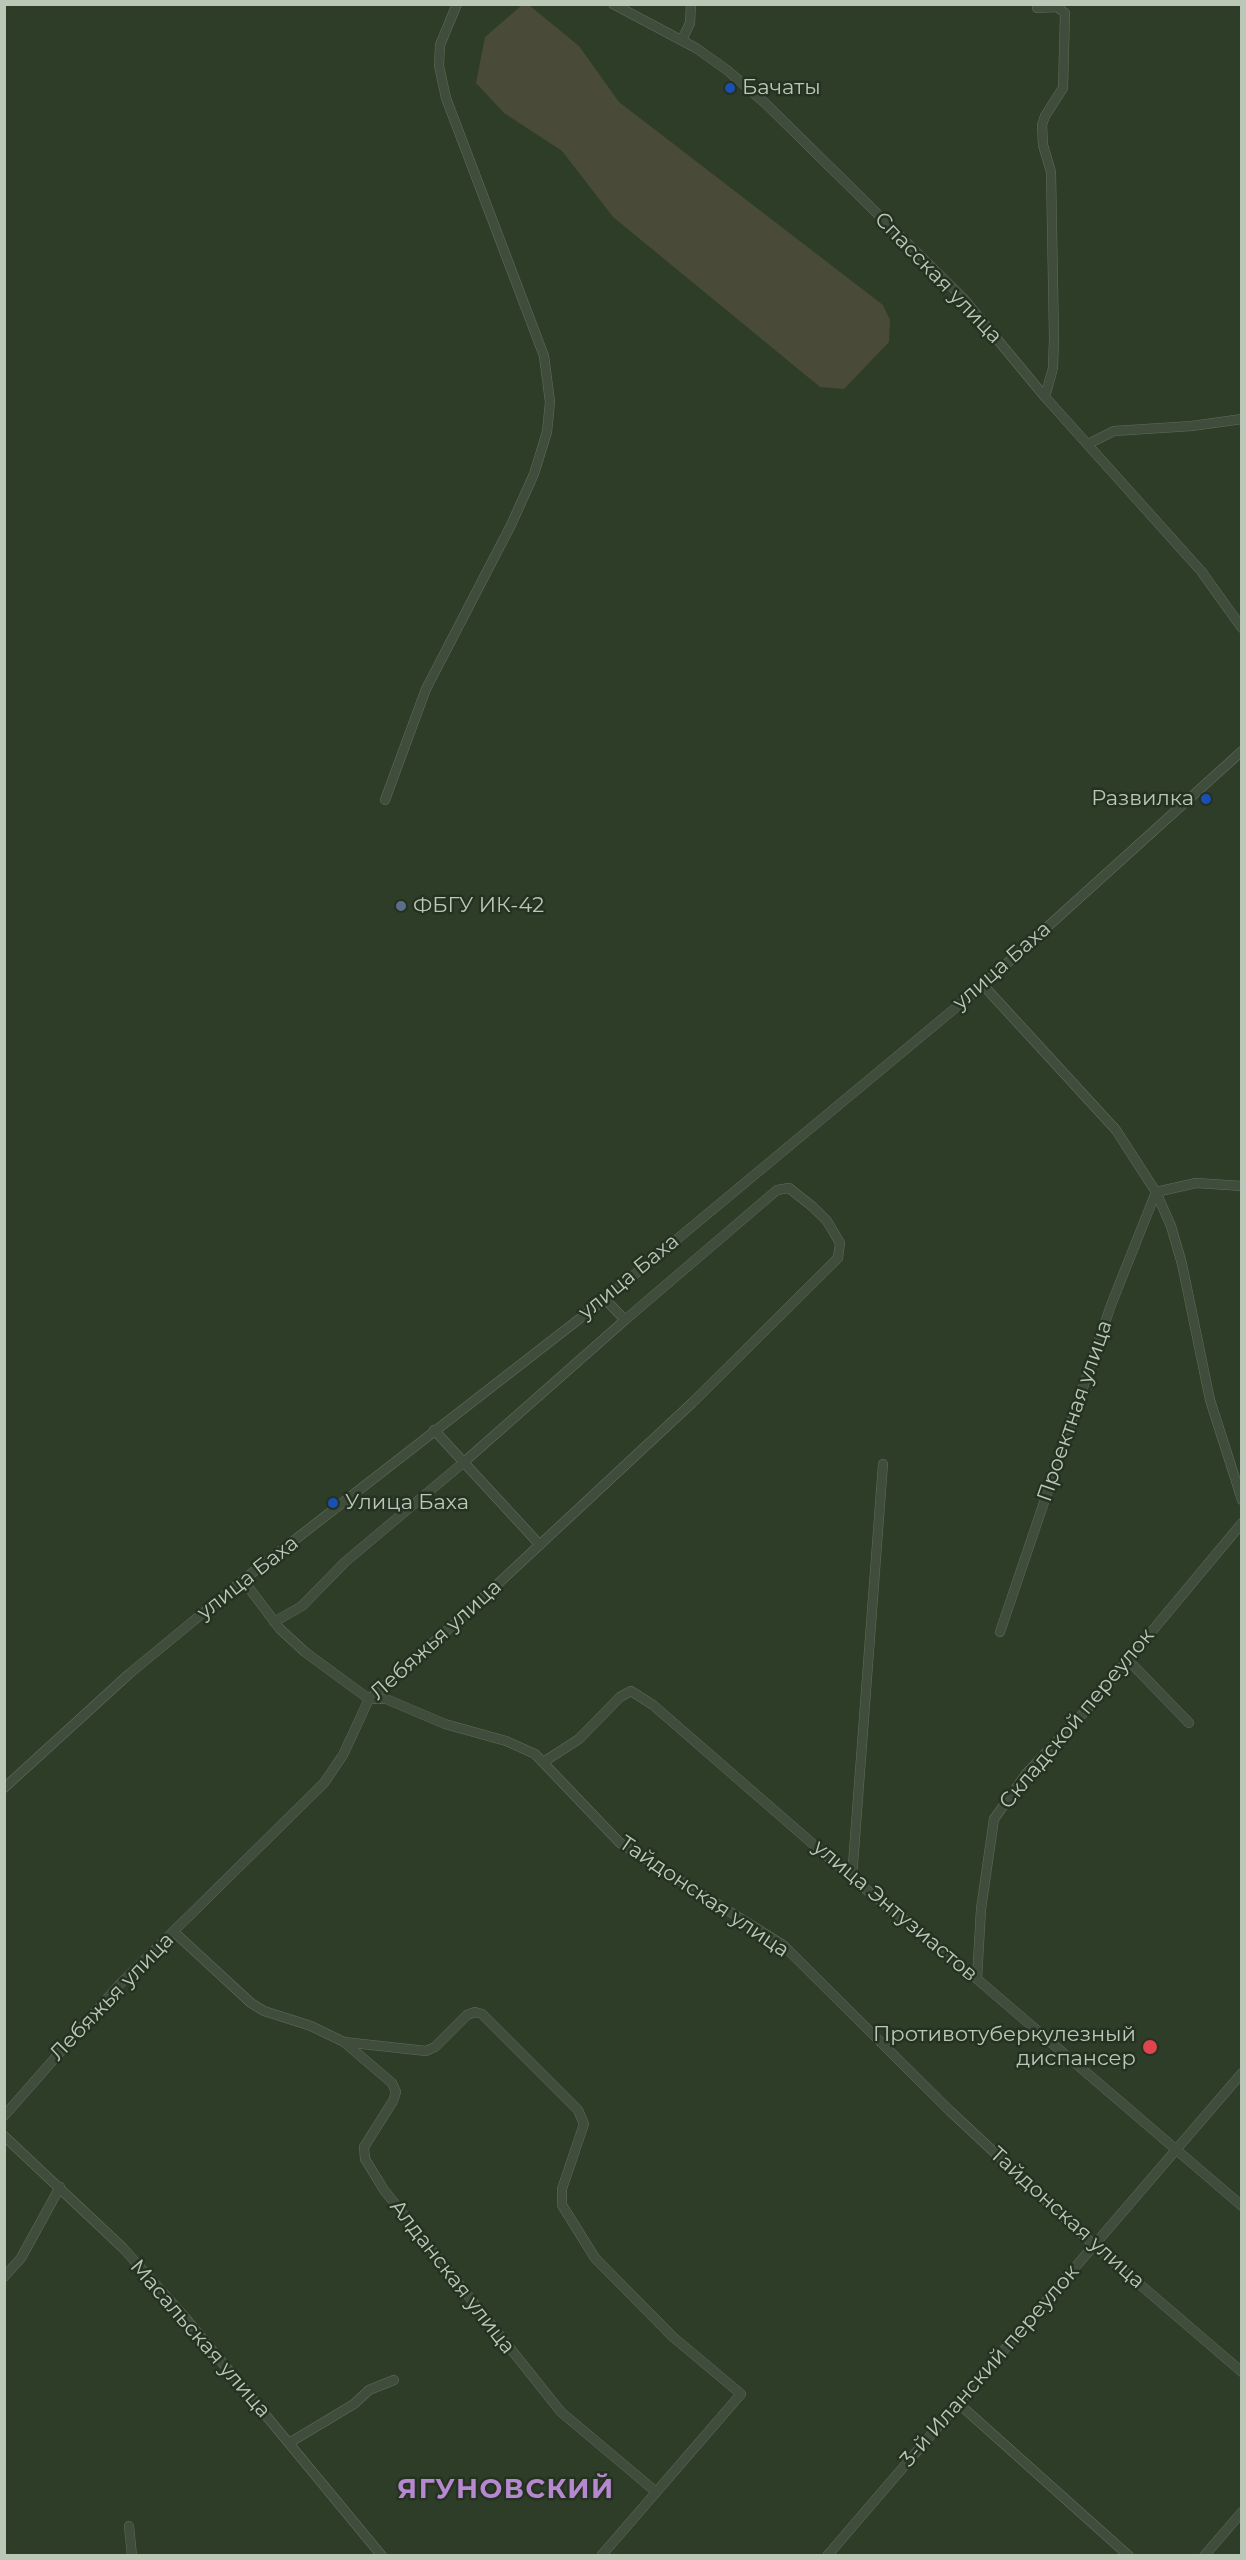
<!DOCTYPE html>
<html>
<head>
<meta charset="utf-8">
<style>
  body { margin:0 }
  #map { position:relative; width:1246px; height:2560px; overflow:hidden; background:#2d3d28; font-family:Montserrat,sans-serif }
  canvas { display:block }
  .frame { position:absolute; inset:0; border:6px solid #bbc8b8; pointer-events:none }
</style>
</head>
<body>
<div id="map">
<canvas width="1246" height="2560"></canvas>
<div class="frame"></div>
</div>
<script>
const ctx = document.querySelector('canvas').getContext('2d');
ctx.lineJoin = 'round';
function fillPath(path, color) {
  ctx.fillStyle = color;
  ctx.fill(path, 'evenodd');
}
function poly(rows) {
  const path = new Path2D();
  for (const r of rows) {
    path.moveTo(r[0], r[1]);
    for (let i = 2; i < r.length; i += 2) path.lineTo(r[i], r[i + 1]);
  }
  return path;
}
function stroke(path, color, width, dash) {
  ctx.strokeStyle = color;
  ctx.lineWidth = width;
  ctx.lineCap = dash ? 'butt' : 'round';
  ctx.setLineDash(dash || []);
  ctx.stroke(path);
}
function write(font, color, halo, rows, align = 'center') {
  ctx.font = font + ' Montserrat,sans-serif';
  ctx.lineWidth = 5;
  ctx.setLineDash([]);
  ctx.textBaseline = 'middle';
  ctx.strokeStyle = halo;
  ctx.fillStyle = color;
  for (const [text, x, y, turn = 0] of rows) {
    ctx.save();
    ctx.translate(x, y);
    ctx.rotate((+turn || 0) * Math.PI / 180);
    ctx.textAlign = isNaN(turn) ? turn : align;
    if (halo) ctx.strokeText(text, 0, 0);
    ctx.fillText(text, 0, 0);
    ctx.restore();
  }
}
const green = poly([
  [522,5,529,5,579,46,619,102,883,305,890,320,889,342,844,389,820,387,613,217,562,151,504,113,476,83,485,37]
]);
const minor = poly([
  [613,4,696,48,727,70,766,104,963,298,1045,397,1201,571,1242,628],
  [1037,8,1057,7,1065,13,1063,88,1045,116,1042,125,1043,145,1051,172,1054,338,1053,368,1045,397],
  [682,40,690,23,691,4],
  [1088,444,1114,431,1192,426,1242,419],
  [385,800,426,689,511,525,534,474,547,432,550,402,544,356,446,98,439,66,440,45,457,4],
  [983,985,1116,1130,1156,1192,1171,1226,1182,1264,1210,1400,1242,1500],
  [434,1430,540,1545],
  [243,1580,280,1629,305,1652,369,1699,386,1699,445,1724,506,1741,535,1754,620,1843,783,1945,950,2111,1095,2246,1242,2372],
  [274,1622,302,1606,345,1562,464,1462,625,1320],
  [1000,1632,1111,1305,1156,1192,1196,1183,1242,1186],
  [1128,1660,1189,1723],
  [545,1761,579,1739,620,1697,631,1691,653,1705,852,1878,977,1979,1242,2206],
  [4,1788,129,1674,243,1580,605,1299,983,985,1242,751],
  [852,1878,883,1464],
  [174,1932,251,2003,264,2011,311,2026,344,2042,426,2051,435,2047,467,2015,475,2012,482,2014,578,2110,584,2124,562,2189,562,2205,595,2258,673,2337,741,2394,601,2556],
  [977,1979,981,1909,994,1819,1026,1774,1088,1708,1242,1523],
  [344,2042,392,2083,396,2092,393,2101,364,2147,365,2159,384,2190,561,2412,655,2491],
  [4,2116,119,1985,324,1783,343,1755,369,1699,460,1619,692,1403,838,1258,840,1243,827,1221,813,1207,789,1188,777,1190,625,1320,605,1299],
  [4,2136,123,2248,183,2315,382,2556],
  [4,2277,21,2258,60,2187],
  [958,2403,1129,2556],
  [289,2443,354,2404,369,2390,394,2380],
  [129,2526,132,2556],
  [827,2556,1242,2073],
  [1204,2556,1242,2512]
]);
const markers = [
  [730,88,6,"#1a4fb4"],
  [1206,799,6,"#1a4fb4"],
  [401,906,6,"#5c6f8a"],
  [333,1503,6,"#1a4fb4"],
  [1150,2047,8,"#e0444e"]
];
const poiNames = [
  ["Бачаты",742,88],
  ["Развилка",1194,799,"right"],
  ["ФБГУ ИК-42",413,906],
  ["Улица Баха",345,1503],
  ["Противотуберкулезный",1136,2035,"right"],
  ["диспансер",1136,2059,"right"]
];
const streetNames = [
  ["Спасская улица",938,278,46],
  ["улица Баха",1002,966,-41],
  ["улица Баха",629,1277,-39],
  ["Проектная улица",1075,1411,-71],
  ["улица Баха",248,1578,-38],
  ["Лебяжья улица",436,1640,-42],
  ["Складской переулок",1077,1719,-50],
  ["Тайдонская улица",704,1897,34],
  ["улица Энтузиастов",895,1911,40],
  ["Лебяжья улица",112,1997,-46],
  ["Тайдонская улица",1067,2218,42],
  ["Алданская улица",452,2277,52],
  ["Масальская улица",200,2339,49],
  ["3-й Иланский переулок",990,2366,-49]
];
const districtNames = [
  ["ЯГУНОВСКИЙ",506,2490]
];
fillPath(green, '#494a37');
stroke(minor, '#606d5d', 10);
stroke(minor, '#404d3c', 9);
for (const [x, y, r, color] of markers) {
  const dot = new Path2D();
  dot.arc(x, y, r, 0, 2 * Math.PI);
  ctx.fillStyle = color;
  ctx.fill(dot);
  stroke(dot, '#253221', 2);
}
write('21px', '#bbc8b8', '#253221', poiNames, 'left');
write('21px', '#bbc8b8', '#253221', streetNames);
ctx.letterSpacing = '1.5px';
write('bold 27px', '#b688d0', '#253221', districtNames);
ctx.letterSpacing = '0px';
</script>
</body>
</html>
